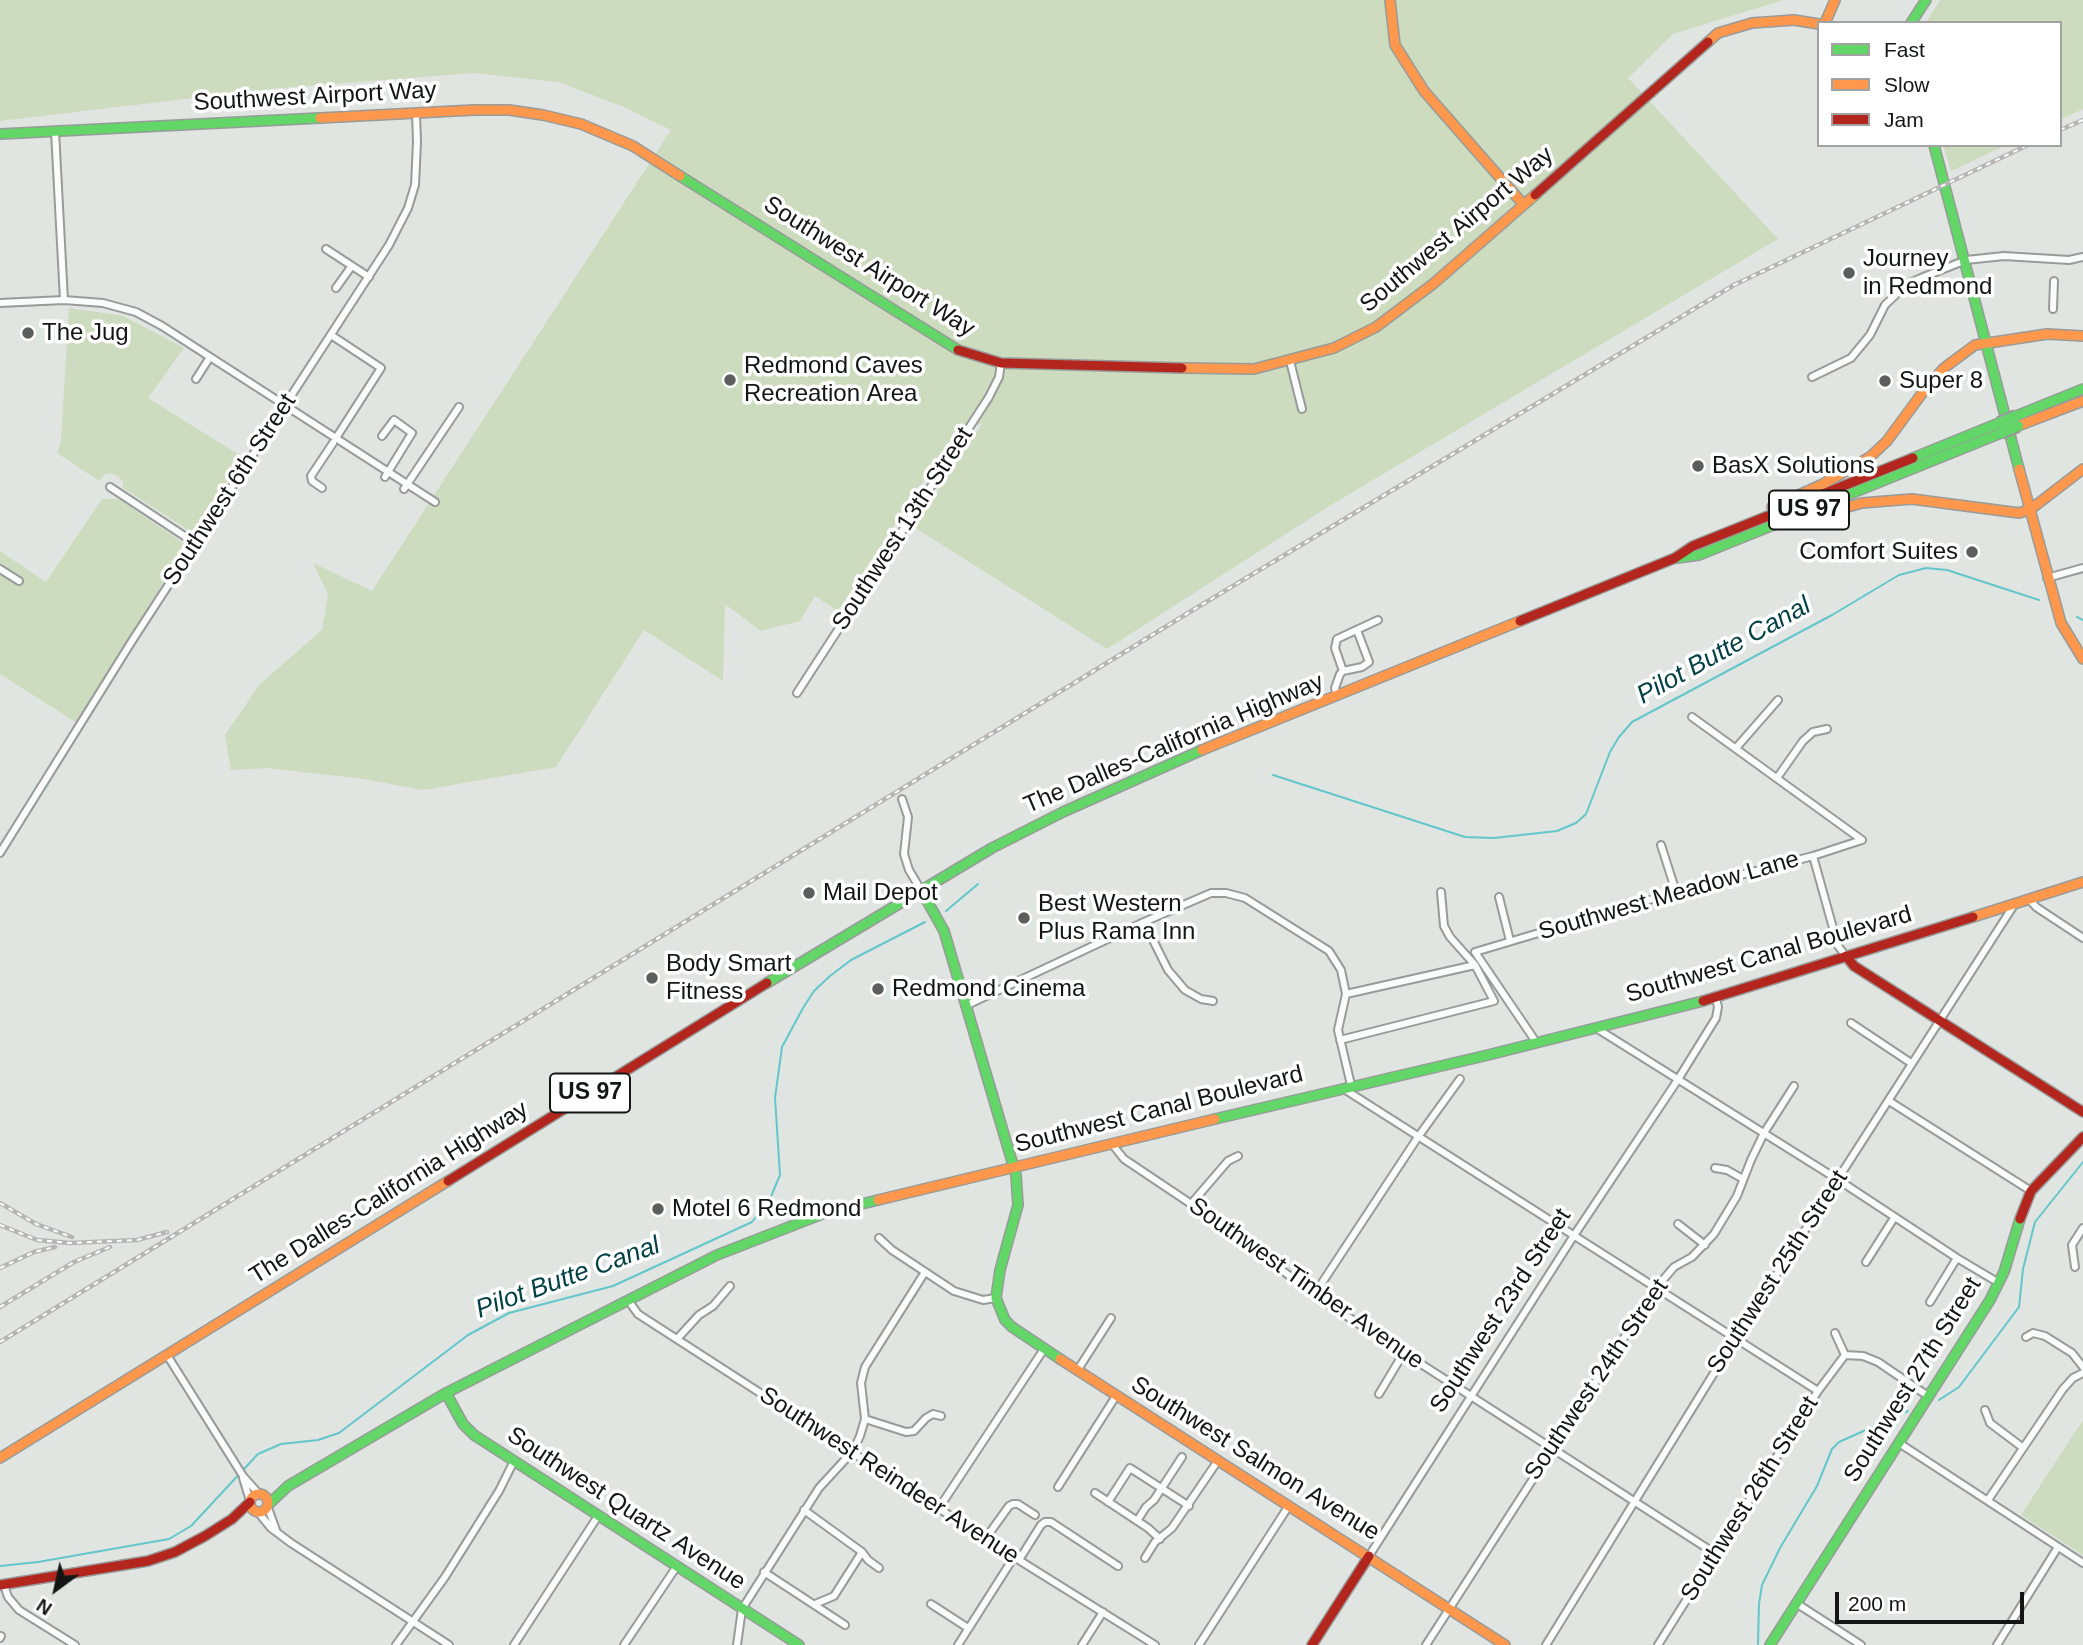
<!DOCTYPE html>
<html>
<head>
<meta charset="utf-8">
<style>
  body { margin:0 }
  #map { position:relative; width:2083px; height:1645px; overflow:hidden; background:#e0e5e2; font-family:Arial,sans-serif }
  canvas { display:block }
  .legend { position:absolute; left:1817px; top:21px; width:245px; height:126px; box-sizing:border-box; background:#fff; border:2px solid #a1a2a1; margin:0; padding:9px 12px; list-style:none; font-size:21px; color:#131614 }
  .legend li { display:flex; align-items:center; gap:14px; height:35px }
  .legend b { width:35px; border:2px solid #a1a2a1 }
  .north { position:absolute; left:21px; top:1554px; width:70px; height:70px; -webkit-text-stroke:5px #fff; paint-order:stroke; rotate:213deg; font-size:19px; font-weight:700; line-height:28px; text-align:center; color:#131614 }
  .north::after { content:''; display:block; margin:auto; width:24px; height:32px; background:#131614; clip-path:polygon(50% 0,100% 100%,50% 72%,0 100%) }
  .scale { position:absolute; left:1835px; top:1592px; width:189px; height:32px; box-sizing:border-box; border:4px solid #131614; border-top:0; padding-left:9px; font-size:21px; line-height:24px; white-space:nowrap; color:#131614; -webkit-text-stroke:5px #fff; paint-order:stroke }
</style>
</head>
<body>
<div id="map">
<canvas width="2083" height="1645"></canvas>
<ul class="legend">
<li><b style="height:9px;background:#63d668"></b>Fast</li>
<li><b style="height:9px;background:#ff974d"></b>Slow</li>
<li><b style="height:9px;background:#b3261e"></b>Jam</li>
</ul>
<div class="north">N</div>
<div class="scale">200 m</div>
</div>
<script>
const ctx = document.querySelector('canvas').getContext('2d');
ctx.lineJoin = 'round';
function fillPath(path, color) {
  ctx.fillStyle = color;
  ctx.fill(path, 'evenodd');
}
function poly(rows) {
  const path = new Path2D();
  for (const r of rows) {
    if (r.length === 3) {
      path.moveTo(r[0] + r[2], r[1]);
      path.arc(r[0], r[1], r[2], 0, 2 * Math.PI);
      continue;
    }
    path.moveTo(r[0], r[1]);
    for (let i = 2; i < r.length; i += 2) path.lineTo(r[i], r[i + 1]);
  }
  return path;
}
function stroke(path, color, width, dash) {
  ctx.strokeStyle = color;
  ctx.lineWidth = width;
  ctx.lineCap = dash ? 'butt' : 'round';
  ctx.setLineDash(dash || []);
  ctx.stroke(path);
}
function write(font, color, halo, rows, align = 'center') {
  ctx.font = font + ' Arial,sans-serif';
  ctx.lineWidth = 7;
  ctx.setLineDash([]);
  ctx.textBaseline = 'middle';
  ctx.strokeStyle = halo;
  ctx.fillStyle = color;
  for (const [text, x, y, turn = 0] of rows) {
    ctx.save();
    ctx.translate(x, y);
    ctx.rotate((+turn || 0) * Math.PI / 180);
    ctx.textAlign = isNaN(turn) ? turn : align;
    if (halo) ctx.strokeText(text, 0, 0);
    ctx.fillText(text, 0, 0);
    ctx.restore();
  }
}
const green = poly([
  [0,0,1783,0,1673,34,1628,78,1778,239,1331,505,1107,649,914,527,983,423,957,430,838,611,815,596,800,621,761,631,725,604,723,681,644,630,556,767,423,790,364,779,267,768,231,770,225,735,260,684,322,630,328,594,313,563,372,591,671,130,624,107,558,82,473,73,269,89,0,121],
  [1940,0,2083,0,2083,109,2060,120,2060,23,1926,23],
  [1943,145,2006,145,1951,171],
  [69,308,123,316,184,348,148,398,244,458,193,533,123,488,123,482,118,476,111,473,105,474,99,481,57,453,61,441],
  [102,499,119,499,186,545,77,723,0,674,0,551,46,582],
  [2083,1420,2083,1555,2021,1515]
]);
const stream = poly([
  [2077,617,2083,620],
  [1273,775,1465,837,1494,838,1557,831,1576,823,1586,814,1610,752,1619,737,1632,722,1832,615,1899,575,1926,568,1947,570,2039,600],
  [946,911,978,884],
  [1939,1400,1959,1387,2019,1307,2023,1269,2035,1222,2083,1162],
  [0,1566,38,1562,169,1539,191,1526,258,1454,281,1444,318,1440,339,1433,468,1335,509,1313,613,1286,752,1222,770,1199,780,1175,775,1098,782,1047,803,1008,814,991,830,976,851,960,925,922],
  [1758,1644,1759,1604,1762,1585,1780,1548,1817,1486,1832,1449,1839,1442,1908,1411]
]);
const street = poly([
  [55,131,64,300],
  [326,249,369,277],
  [336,288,351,267],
  [0,303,64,300,103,303,136,312,162,326,435,502],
  [2053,309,2054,281],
  [331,335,381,368,336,438],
  [1290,361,1302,409],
  [1812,377,1851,358,1870,335,1885,305,1907,284,1921,278,1966,260,2004,256,2069,260,2083,257],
  [196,379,210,357],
  [382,436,394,420,412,433,385,477],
  [110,487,195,543],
  [322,488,312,481,311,476,333,443],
  [404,489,459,407],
  [0,569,19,581],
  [2047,578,2083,568],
  [1343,671,1335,648,1337,639,1378,620],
  [797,693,989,397,999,377,1001,363],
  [1337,696,1335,688,1340,674,1343,671,1362,667,1369,662,1357,630],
  [1692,717,1862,840],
  [1736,748,1778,700],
  [1777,778,1803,741,1813,732,1827,729],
  [902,799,908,817,904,854,909,870,921,890],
  [1661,845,1676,892],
  [0,853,132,641,389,245,408,208,415,185,417,142,416,113],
  [1813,856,1838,946,1846,956],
  [1499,897,1510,941],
  [2029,899,2036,907,2083,938],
  [1144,922,1168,970,1185,990,1201,999,1213,1001],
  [1346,994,1475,965],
  [965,1006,1144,922,1211,893,1226,893,1245,898,1329,951,1341,970,1346,994,1338,1030,1351,1085],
  [1851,1023,1911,1063],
  [1596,1028,1837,1179,1957,1258,1999,1283],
  [1340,1040,1494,1001,1475,965,1450,937,1444,926,1441,892],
  [1536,1042,1475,952,1676,892,1813,856,1862,840],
  [1344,1089,1818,1391],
  [1889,1101,2031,1191],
  [1112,1144,1124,1159,1233,1232,1314,1295,1716,1554],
  [1715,1168,1727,1170,1743,1179],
  [1191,1204,1228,1161,1238,1156],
  [1678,1224,1705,1245],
  [879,1238,892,1250,954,1291,983,1300,996,1298],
  [1866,1262,1894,1218],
  [2075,1267,2072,1245,2083,1228],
  [1314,1295,1418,1137,1460,1079],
  [628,1300,638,1314,1014,1557,1155,1645],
  [1930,1302,1957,1258],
  [1835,1333,1845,1355,1863,1356,1878,1362,1928,1396],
  [2026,1337,2033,1333,2045,1336,2072,1353,2083,1367],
  [677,1339,699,1315,713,1306,730,1286],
  [167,1355,243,1476,259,1494],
  [1077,1371,1111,1318],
  [1379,1394,1403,1354],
  [1985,1410,1990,1423,2022,1447],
  [865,1419,906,1432,914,1431,926,1418,933,1414,941,1416],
  [1899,1443,2083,1563],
  [243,1478,250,1501],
  [1058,1487,1116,1396],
  [1095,1493,1148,1528,1160,1539],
  [1988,1500,2063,1389,2073,1378,2083,1373],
  [1108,1502,1130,1468,1189,1506],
  [268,1508,276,1530],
  [939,1508,1044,1349],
  [804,1510,862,1552,868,1560,879,1568],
  [258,1512,271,1528,291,1543,449,1645],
  [1137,1521,1146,1507,1154,1500,1182,1457],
  [986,1538,1009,1506,1013,1504,1018,1504,1035,1515],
  [1369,1556,1573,1237,1677,1081,1716,1018,1718,1007,1716,998],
  [1145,1558,1155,1542,1172,1528,1217,1462],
  [1019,1560,1041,1525,1045,1522,1051,1522,1118,1566],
  [764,1572,845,1625],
  [4,1585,8,1597,19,1610,75,1645],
  [1796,1603,1861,1645],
  [815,1604,834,1596,862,1552],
  [931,1604,968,1628],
  [0,1638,1,1636],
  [396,1645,445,1577,499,1491,514,1461],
  [514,1645,598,1516],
  [624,1645,677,1566],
  [737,1645,742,1609,819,1488,853,1451,860,1436,865,1419,861,1383,865,1367,925,1272],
  [958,1645,1014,1557],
  [1082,1645,1103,1612],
  [1199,1645,1288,1507],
  [1426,1645,1656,1288,1674,1267,1692,1257,1714,1234,1737,1196,1751,1160,1764,1133,1794,1086],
  [1546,1645,1735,1339,2014,905],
  [1658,1645,1818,1391,1845,1355],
  [1997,1645,2058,1547]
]);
const fast = poly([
  [1911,23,1926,0],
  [0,134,320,118],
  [1934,145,2019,469],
  [680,176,958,350],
  [2016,416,2083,389],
  [1913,458,1999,423],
  [1677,558,1699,555,2001,433],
  [921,890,944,931,1016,1175,1018,1205,1000,1270,996,1298,1005,1320,1012,1327,1060,1359],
  [767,983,992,848,1063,812,1202,750],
  [1215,1119,1488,1055,1703,1001],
  [446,1393,463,1424,474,1435,799,1645],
  [268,1505,288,1486,446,1393,717,1255,825,1213,878,1200],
  [1770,1645,1990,1300,2004,1272,2020,1219]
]);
const slow = poly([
  [1390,0,1395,45,1424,91,1523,204],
  [1825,23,1835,0],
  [1708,42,1718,33,1752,23,1794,20,1819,24],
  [320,118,474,110,509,110,543,115,581,124,633,146,680,176],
  [1182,368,1254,369,1334,348,1376,327,1433,284,1535,195],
  [2018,426,2083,401],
  [2019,469,2061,623,2083,659],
  [1772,507,1823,484,1870,457,1887,441,1926,388,1944,368,1975,345,2047,334,2083,336],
  [1805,519,1862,503,1912,499,2019,513,2031,509,2083,469],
  [1202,750,1520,621],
  [1973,917,2083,882],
  [878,1200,1215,1119],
  [1060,1359,1505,1645],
  [0,1458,448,1181],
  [259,1503,9]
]);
const jam = poly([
  [1535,195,1708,42],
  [958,350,1001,363,1182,368],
  [1520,621,1675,558,1693,546,1913,458],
  [1846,956,1854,966,2083,1112],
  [1703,1001,1973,917],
  [448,1181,767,983],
  [2020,1219,2031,1191,2083,1137],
  [0,1585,148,1561,175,1552,205,1536,232,1519,250,1502],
  [1312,1645,1369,1556]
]);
const rail = poly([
  [2060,130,2083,120],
  [0,1203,36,1224,72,1237],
  [0,1225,37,1240,70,1243,137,1240,167,1232],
  [0,1268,34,1252,55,1247],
  [0,1307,74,1262,110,1247],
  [0,1342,1193,610,1734,285,2028,145]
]);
const fastBridge = poly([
  [1999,423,2016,416],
  [2001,433,2018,426]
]);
const markers = [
  [1849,273,7,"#5b5e5c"],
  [28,333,7,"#5b5e5c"],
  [730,380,7,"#5b5e5c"],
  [1885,381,7,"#5b5e5c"],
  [1698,466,7,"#5b5e5c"],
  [1972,552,7,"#5b5e5c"],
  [809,893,7,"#5b5e5c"],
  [1024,918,7,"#5b5e5c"],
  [652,978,7,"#5b5e5c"],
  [878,989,7,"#5b5e5c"],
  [658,1209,7,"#5b5e5c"]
];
const shields = [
  [1809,510,80],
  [590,1093,80]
];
const shieldNames = [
  ["US 97",1809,510],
  ["US 97",590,1093]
];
const streetNames = [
  ["Southwest Airport Way",315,97,-3],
  ["Southwest Airport Way",1457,230,-40],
  ["Southwest Airport Way",869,267,32],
  ["Southwest 6th Street",230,490,-57],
  ["Southwest 13th Street",903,529,-57],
  ["The Dalles-California Highway",1174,744,-23],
  ["Southwest Meadow Lane",1669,896,-16],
  ["Southwest Canal Boulevard",1769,955,-16],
  ["Southwest Canal Boulevard",1159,1110,-14],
  ["The Dalles-California Highway",389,1193,-32],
  ["Southwest 25th Street",1778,1272,-57],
  ["Southwest Timber Avenue",1306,1284,35],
  ["Southwest 23rd Street",1501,1311,-57],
  ["Southwest 24th Street",1597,1380,-56],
  ["Southwest 27th Street",1913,1380,-58],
  ["Southwest Salmon Avenue",1255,1459,32],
  ["Southwest Reindeer Avenue",889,1476,33],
  ["Southwest 26th Street",1750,1499,-58],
  ["Southwest Quartz Avenue",626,1509,33]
];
const poiNames = [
  ["Journey",1863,259],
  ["in Redmond",1863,287],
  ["The Jug",42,333],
  ["Redmond Caves",744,366],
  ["Recreation Area",744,394],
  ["Super 8",1899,381],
  ["BasX Solutions",1712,466],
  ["Comfort Suites",1958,552,"right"],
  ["Mail Depot",823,893],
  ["Best Western",1038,904],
  ["Plus Rama Inn",1038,932],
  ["Body Smart",666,964],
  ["Fitness",666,992],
  ["Redmond Cinema",892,989],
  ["Motel 6 Redmond",672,1209]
];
const waterNames = [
  ["Pilot Butte Canal",1724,651,-29],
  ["Pilot Butte Canal",568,1278,-20]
];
fillPath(green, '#cddbbe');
stroke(stream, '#63c6cb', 2);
stroke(street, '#979b99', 10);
stroke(fast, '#979b99', 12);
stroke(slow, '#979b99', 12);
stroke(jam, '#979b99', 12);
stroke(street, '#fafbfb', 6);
stroke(fast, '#63d668', 9);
stroke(slow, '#ff974d', 9);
stroke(jam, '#b3261e', 9);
stroke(rail, '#b4b5b4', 4.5);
stroke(rail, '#fff', 2, [5]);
stroke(fastBridge, '#979b99', 14, []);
stroke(fastBridge, '#63d668', 10);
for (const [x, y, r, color] of markers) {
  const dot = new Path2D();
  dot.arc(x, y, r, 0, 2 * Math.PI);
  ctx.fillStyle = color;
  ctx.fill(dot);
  stroke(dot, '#fff', 2.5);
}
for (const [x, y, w] of shields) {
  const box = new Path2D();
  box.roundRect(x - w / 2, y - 19.5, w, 39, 5);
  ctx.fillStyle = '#fff';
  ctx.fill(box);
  stroke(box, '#131614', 2);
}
write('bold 23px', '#131614', null, shieldNames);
write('24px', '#131614', '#fff', streetNames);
write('24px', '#131614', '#fff', poiNames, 'left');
write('italic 26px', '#003f43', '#fff', waterNames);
</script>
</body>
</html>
